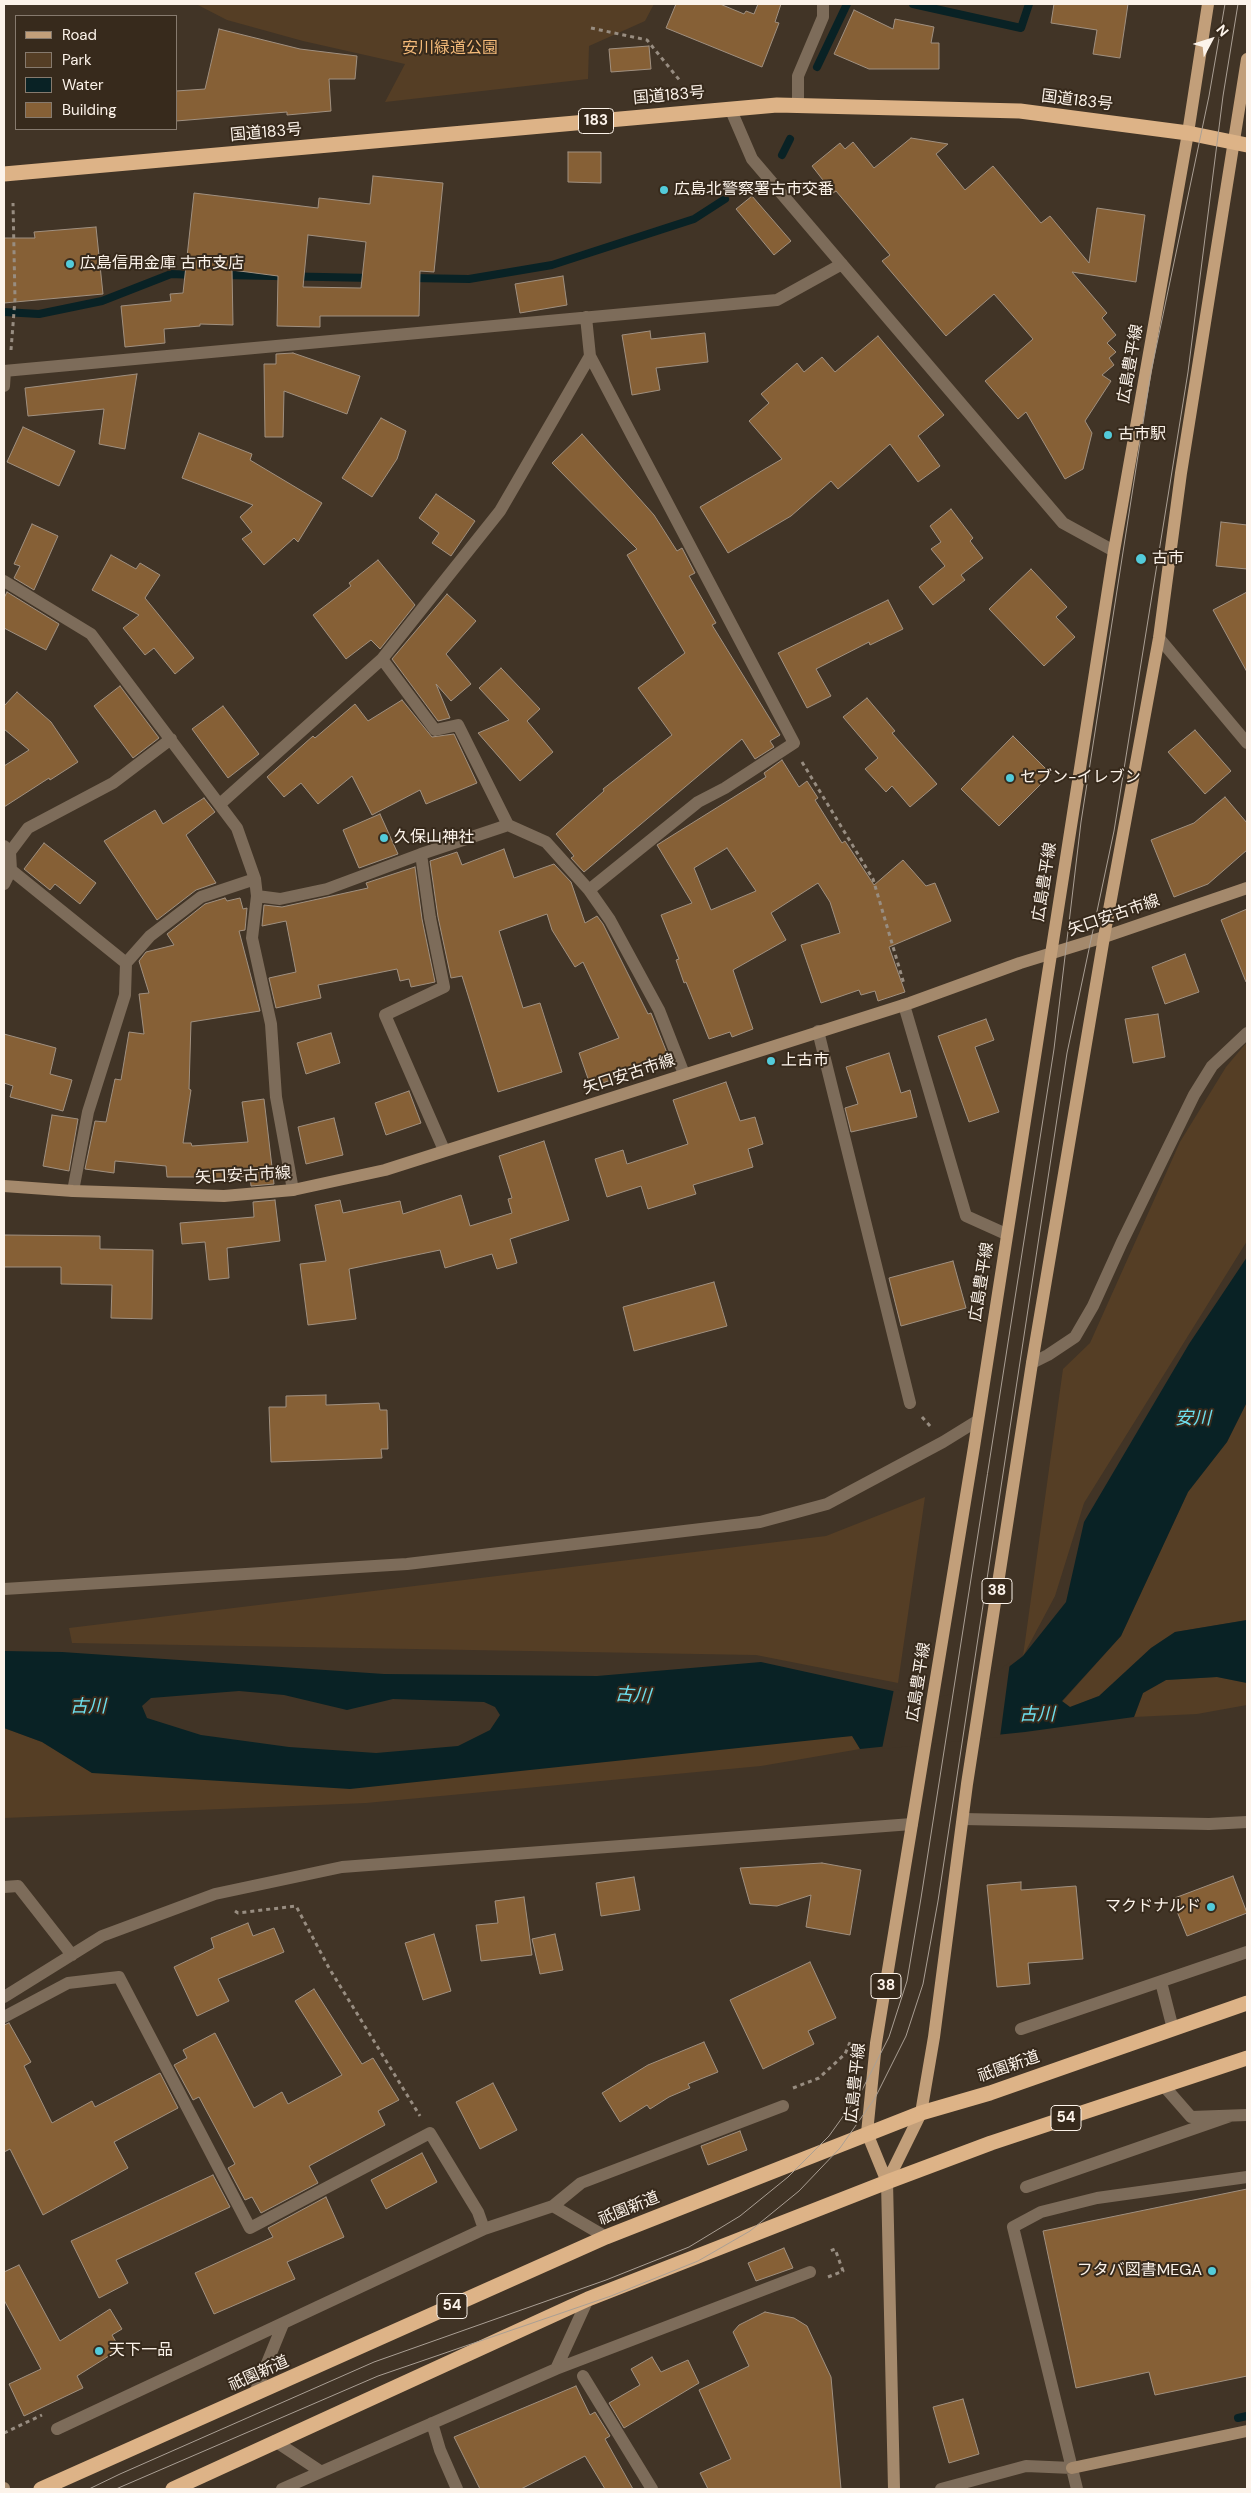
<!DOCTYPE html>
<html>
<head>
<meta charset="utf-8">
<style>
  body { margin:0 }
  #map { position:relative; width:1251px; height:2493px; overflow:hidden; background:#413426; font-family:"DM Sans",sans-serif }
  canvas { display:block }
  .frame { position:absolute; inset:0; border:5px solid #fcf3ea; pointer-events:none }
  .legend { position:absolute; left:15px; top:15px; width:162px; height:115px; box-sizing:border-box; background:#372a1c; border:1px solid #867a6e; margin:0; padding:6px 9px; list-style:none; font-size:15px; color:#fcf3ea }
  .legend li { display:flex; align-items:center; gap:10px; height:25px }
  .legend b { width:25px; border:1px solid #867a6e }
  .north { position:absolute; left:1186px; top:15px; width:50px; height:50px; -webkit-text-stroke:4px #372a1c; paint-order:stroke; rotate:50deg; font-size:14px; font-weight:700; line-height:20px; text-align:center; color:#fcf3ea }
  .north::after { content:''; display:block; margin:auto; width:18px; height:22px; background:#fcf3ea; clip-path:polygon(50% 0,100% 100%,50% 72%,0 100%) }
</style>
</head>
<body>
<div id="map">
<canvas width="1251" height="2493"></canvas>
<div class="frame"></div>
<ul class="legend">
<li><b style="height:6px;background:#c29f7a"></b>Road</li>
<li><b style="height:14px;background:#553e25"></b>Park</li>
<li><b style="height:14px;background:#092225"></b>Water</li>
<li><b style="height:14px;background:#866036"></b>Building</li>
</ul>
<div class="north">N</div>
</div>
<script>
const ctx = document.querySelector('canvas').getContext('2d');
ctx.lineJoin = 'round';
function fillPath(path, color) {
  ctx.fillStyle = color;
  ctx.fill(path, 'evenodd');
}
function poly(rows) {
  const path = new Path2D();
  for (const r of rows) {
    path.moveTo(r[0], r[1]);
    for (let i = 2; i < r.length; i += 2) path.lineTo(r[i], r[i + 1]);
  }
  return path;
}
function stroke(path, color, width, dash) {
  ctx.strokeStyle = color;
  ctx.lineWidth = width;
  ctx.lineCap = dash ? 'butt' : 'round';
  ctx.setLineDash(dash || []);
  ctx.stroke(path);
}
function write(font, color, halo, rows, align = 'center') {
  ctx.font = font + ' "DM Sans","Noto Sans JP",sans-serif';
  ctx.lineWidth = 4;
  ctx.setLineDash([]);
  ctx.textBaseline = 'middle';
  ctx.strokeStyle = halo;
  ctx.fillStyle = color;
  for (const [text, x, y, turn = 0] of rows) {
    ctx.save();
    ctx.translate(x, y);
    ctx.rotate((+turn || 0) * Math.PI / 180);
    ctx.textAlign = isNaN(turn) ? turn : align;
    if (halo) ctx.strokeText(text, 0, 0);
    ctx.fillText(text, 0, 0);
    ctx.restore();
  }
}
const green = poly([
  [196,4,654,4,645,21,589,46,588,79,385,102,405,64,303,41,227,20],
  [1247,1042,1247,1241,1084,1503,1055,1596,1023,1656,1063,1369,1090,1343,1180,1142,1226,1067],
  [1247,1402,1247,1620,1175,1632,1151,1648,1099,1696,1070,1707,1062,1702,1121,1636,1188,1492,1227,1442],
  [925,1497,898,1683,756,1655,72,1643,69,1628,826,1536],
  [1217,1677,1247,1683,1247,1705,1197,1714,1134,1717,1143,1693,1166,1680],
  [4,1728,42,1742,92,1773,853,1736,860,1749,761,1766,366,1803,4,1818]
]);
const water = poly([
  [1247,1257,1247,1402,1227,1442,1188,1492,1121,1636,1062,1701,1070,1707,1099,1696,1151,1648,1175,1632,1247,1620,1247,1683,1217,1677,1166,1680,1143,1693,1134,1717,1025,1732,860,1749,852,1736,350,1789,92,1773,42,1742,4,1728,4,1651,62,1652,384,1674,597,1676,761,1662,934,1700,976,1692,1023,1656,1066,1602,1084,1522,1189,1344],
  [239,1691,284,1695,347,1710,393,1699,484,1702,495,1707,500,1715,490,1730,458,1746,376,1753,289,1747,201,1735,147,1718,142,1706,151,1698]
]);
const pier = poly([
  [1010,1662,1000,1737,882,1749,894,1689,934,1698,975,1689]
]);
const stream = poly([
  [913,4,1021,28,1029,4],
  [817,67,847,4],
  [782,155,790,139],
  [224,275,372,278],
  [411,278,469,279,552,265,694,219,725,199],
  [4,312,39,314,102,301,171,274,195,275],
  [1238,2418,1247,2416]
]);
const building = poly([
  [676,4,720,4,744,14,746,11,754,14,758,4,781,4,775,22,779,23,762,67,666,28,676,4],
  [1054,4,1128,4,1120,58,1093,54,1097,30,1051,23,1054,4],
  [854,10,893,29,895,19,934,27,931,43,939,43,939,69,869,69,834,54,854,10],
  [219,29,300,49,357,56,355,79,329,79,331,111,287,115,287,112,176,121,176,91,205,89,219,29],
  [649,46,651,69,611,72,609,49,649,46],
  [911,138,948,144,936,154,965,190,993,166,1041,223,1050,216,1089,263,1097,208,1145,215,1136,282,1072,272,1107,313,1102,318,1116,335,1107,343,1116,352,1109,358,1114,365,1102,375,1111,381,1085,421,1092,433,1083,469,1065,479,1026,412,1018,419,985,381,1033,339,994,294,946,336,882,261,890,255,836,191,833,193,812,166,840,143,845,149,853,142,874,168,911,138],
  [568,152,601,152,601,183,568,182,568,152],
  [373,176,443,183,434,272,420,271,419,316,320,316,320,327,277,326,278,276,232,270,233,325,200,324,200,326,164,329,165,343,125,347,121,306,171,301,170,294,183,293,194,193,318,208,319,198,370,204,373,176],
  [308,235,366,242,361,288,303,287,308,235],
  [752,196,791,241,774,255,736,209,752,196],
  [96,227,103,294,4,303,4,238,35,238,34,232,96,227],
  [563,276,567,305,520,313,515,284,563,276],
  [650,331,651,339,705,333,708,362,656,368,660,390,632,395,622,335,650,331],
  [878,336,944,415,918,436,940,466,918,482,890,444,838,489,831,481,791,516,728,553,700,507,782,459,749,421,769,403,761,394,797,363,804,372,822,357,835,372,878,336],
  [293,353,360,376,347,414,284,391,283,437,265,437,264,364,276,364,276,354,293,353],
  [137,374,125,449,99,444,104,409,28,416,25,388,137,374],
  [381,418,406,431,397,459,372,497,342,478,381,418],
  [23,427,75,451,59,486,7,462,23,427],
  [199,433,252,454,250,460,322,503,298,542,294,538,264,565,242,539,252,532,240,517,253,505,182,478,199,433],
  [582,434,654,515,677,551,682,548,695,573,689,576,716,623,712,625,780,735,770,741,774,747,755,759,742,739,584,872,571,858,574,856,556,834,604,791,603,789,672,735,638,688,685,653,627,555,637,549,552,463,582,434],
  [436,494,475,521,451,556,432,543,439,533,419,518,436,494],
  [951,509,973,538,970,541,983,558,961,575,965,580,933,605,919,587,945,566,931,549,941,542,930,526,951,509],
  [1221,522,1247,525,1247,569,1216,566,1221,522],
  [32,524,58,536,34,590,14,578,20,566,14,564,32,524],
  [111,555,136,569,140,563,160,575,145,598,194,658,175,674,154,648,145,655,123,628,139,615,92,590,111,555],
  [378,560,415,605,380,649,371,640,346,659,313,615,351,586,349,583,378,560],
  [1031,569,1067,607,1056,617,1075,637,1044,666,989,609,1031,569],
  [7,592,59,624,46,650,4,628,4,598,7,592],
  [1247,592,1247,672,1213,610,1247,592],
  [447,594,476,621,446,654,471,684,451,701,436,684,450,718,438,721,392,659,447,594],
  [888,600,903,629,870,645,869,642,816,669,831,696,807,708,778,653,888,600],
  [501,668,540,709,527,721,553,752,520,781,478,733,509,720,479,688,501,668],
  [120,686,159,738,133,758,94,706,120,686],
  [17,692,51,722,78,762,50,780,49,778,4,807,4,766,29,750,4,729,4,706,17,692],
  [867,698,895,731,892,733,937,784,910,807,892,786,886,792,865,769,878,758,843,717,867,698],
  [402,700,432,737,454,734,477,783,426,804,420,790,372,815,352,776,318,804,301,783,284,797,267,777,313,736,315,738,355,704,368,721,402,700],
  [223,706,259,754,228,778,192,729,223,706],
  [1195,730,1231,771,1205,794,1168,752,1195,730],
  [1013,736,1051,774,999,826,961,789,1013,736],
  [782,760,799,787,807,781,818,798,815,800,842,843,845,841,874,885,903,860,926,886,935,883,951,921,889,947,905,992,878,1001,875,991,861,995,859,990,821,1003,801,945,840,933,830,902,818,883,771,913,786,940,733,970,753,1029,732,1037,730,1032,709,1039,686,982,684,983,676,960,679,959,661,915,692,903,657,845,766,777,764,773,782,760],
  [727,848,756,891,711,910,694,868,727,848],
  [1225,797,1247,823,1247,850,1208,884,1174,897,1151,840,1194,823,1225,797],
  [204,798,215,812,186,835,216,883,196,890,157,920,104,841,155,810,163,824,204,798],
  [380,814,398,854,359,868,343,830,380,814],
  [44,843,96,883,80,904,55,884,50,890,24,869,44,843],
  [504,849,514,878,554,864,571,882,585,923,597,916,603,924,648,1014,651,1013,667,1053,630,1070,631,1073,591,1087,579,1053,619,1038,583,962,575,967,552,930,547,914,499,931,523,1008,540,1003,562,1072,498,1092,462,976,451,978,438,917,430,861,457,852,462,865,504,849],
  [415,867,422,919,435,982,411,987,409,979,400,981,397,969,318,985,321,998,276,1008,269,978,296,972,286,921,262,926,264,905,282,907,368,888,366,883,415,867],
  [225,898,227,901,240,898,243,909,247,908,245,930,239,931,260,1011,191,1022,189,1089,191,1090,183,1143,191,1143,192,1146,248,1142,242,1102,264,1099,274,1184,251,1186,250,1176,209,1179,209,1177,167,1177,166,1166,115,1161,114,1173,85,1169,95,1121,106,1122,115,1079,121,1080,129,1032,144,1034,139,994,149,993,139,961,146,952,174,945,167,934,205,904,225,898],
  [1247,909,1247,982,1246,982,1221,920,1247,909],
  [1185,954,1199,992,1165,1004,1152,967,1185,954],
  [1158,1014,1165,1057,1133,1063,1125,1019,1158,1014],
  [986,1019,994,1040,975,1047,999,1112,969,1122,938,1036,986,1019],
  [331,1033,340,1063,306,1074,297,1043,331,1033],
  [4,1034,56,1048,50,1074,72,1080,63,1111,10,1097,13,1086,4,1083,4,1034],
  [889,1053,901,1093,910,1090,917,1117,851,1132,845,1108,858,1104,846,1067,889,1053],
  [726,1082,740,1121,755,1117,763,1144,748,1149,753,1167,693,1185,696,1194,648,1209,641,1186,607,1197,595,1159,623,1150,627,1164,688,1144,673,1100,726,1082],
  [409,1091,421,1123,386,1135,375,1103,409,1091],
  [52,1115,78,1119,69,1171,43,1166,52,1115],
  [334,1118,343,1155,306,1164,298,1127,334,1118],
  [544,1141,569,1220,510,1239,517,1263,497,1269,492,1254,445,1268,440,1250,349,1269,356,1319,308,1325,300,1264,326,1261,315,1205,340,1200,343,1213,400,1201,403,1214,461,1195,470,1226,512,1213,508,1199,512,1198,499,1156,544,1141],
  [275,1200,280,1241,227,1248,229,1278,209,1280,205,1242,182,1244,180,1223,254,1217,253,1202,275,1200],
  [4,1235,100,1236,100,1249,153,1250,152,1319,111,1318,112,1285,61,1284,61,1267,4,1267,4,1235],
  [953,1261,966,1308,901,1326,889,1278,953,1261],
  [714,1282,727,1326,634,1351,623,1307,714,1282],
  [326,1395,326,1405,379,1403,380,1410,387,1410,388,1449,381,1449,382,1458,271,1462,269,1407,286,1407,286,1396,326,1395],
  [822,1863,861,1870,850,1935,806,1927,811,1895,777,1906,750,1904,740,1868,822,1863],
  [1233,1876,1247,1913,1187,1936,1172,1899,1233,1876],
  [634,1877,640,1910,601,1916,596,1883,634,1877],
  [1021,1882,1021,1890,1076,1886,1083,1959,1028,1963,1030,1984,997,1987,987,1885,1021,1882],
  [524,1897,532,1955,481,1961,476,1925,498,1923,495,1901,524,1897],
  [248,1923,253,1936,274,1928,284,1952,218,1979,229,2001,197,2016,174,1967,214,1948,211,1938,248,1923],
  [434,1934,451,1991,423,2000,405,1943,434,1934],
  [555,1934,563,1970,540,1974,532,1939,555,1934],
  [810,1962,836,2018,808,2031,814,2044,763,2069,730,2000,810,1962],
  [314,1989,362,2064,373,2058,399,2100,378,2111,385,2125,309,2166,318,2183,261,2213,252,2197,245,2200,228,2168,235,2164,199,2097,193,2100,174,2065,187,2058,183,2050,215,2033,254,2108,282,2092,288,2104,342,2075,295,2001,314,1989],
  [9,2023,31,2062,24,2066,52,2123,92,2101,95,2107,160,2073,178,2108,114,2142,128,2168,43,2215,10,2149,4,2152,4,2025,9,2023],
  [704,2042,718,2072,688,2084,690,2088,669,2097,650,2109,647,2105,620,2122,602,2093,648,2065,704,2042],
  [493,2083,517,2130,480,2149,456,2102,493,2083],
  [740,2131,747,2150,708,2165,701,2146,740,2131],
  [422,2153,437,2182,386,2209,371,2180,422,2153],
  [213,2175,230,2207,116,2260,128,2283,99,2298,71,2241,213,2175],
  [1247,2189,1247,2376,1155,2395,1149,2372,1076,2388,1043,2231,1247,2189],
  [326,2197,344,2237,287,2262,295,2279,214,2314,195,2273,273,2237,268,2228,326,2197],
  [784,2248,793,2268,756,2281,748,2263,784,2248],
  [19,2265,60,2341,110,2309,122,2329,112,2335,120,2349,77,2376,83,2388,24,2416,9,2384,41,2369,4,2300,4,2272,19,2265],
  [765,2312,794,2318,807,2326,831,2377,841,2489,708,2489,700,2473,731,2459,699,2390,749,2366,733,2332,739,2325,765,2312],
  [652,2357,661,2372,688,2360,699,2383,624,2428,609,2403,640,2385,631,2369,652,2357],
  [576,2386,590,2415,595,2412,610,2436,605,2439,633,2489,605,2489,585,2456,521,2489,480,2489,454,2437,576,2386],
  [963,2399,979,2454,949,2463,933,2407,963,2399]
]);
const path = poly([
  [591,28,647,40,681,82],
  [11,350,15,299,13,203],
  [802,762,873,879,904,984],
  [922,1417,931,1427],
  [235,1911,238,1913,296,1906,329,1968,420,2116],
  [793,2088,819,2078,845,2054,851,2040],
  [828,2277,843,2271,835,2249,830,2251],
  [4,2433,42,2415]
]);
const lane = poly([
  [1032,1363,1048,1355,1075,1337,1093,1306,1122,1242,1194,1095,1212,1066,1247,1033],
  [4,1589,407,1564,760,1522,827,1504,943,1442,977,1421],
  [583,2376,652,2489]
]);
const street = poly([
  [798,104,798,76,823,17,823,4],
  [730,108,752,159,1063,523,1114,551],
  [586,317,590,356,794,743,725,788,698,802,589,890],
  [4,371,777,300,842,264],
  [4,386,5,371],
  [4,581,91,634,237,828,255,879,257,896,252,938,271,1024,276,1097,293,1190],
  [1159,638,1247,743],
  [382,659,435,730,458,725,508,825],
  [220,804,382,659,500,511,590,356],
  [4,846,10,852,11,870,126,963,125,995,88,1112,73,1191],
  [10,852,28,828,113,783,171,739],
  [421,854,430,918,444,987,385,1015,444,1150],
  [4,884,11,870],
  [257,896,280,899,327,889,421,854,508,825,546,842,589,890,610,920,659,1010,684,1074],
  [126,963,150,936,201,897,255,879],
  [904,1005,966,1216,1006,1234],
  [818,1031,910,1403],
  [963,1819,1209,1824,1247,1822],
  [4,1887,18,1886,72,1955],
  [1161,1982,1173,2029],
  [4,1997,102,1936,215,1894,342,1867,912,1824],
  [4,2017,68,1983,119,1977,250,2228,430,2133,478,2212,484,2229],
  [1021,2029,1247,1952],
  [1163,2085,1191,2117,1247,2115],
  [1026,2187,1230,2116],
  [553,2206,606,2237],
  [556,2369,588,2299],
  [254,2395,283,2324],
  [432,2423,440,2450,457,2489],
  [57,2429,484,2229,553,2206,581,2183,783,2106],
  [275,2441,320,2471],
  [282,2489,556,2369,810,2272],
  [941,2489,1026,2466,1072,2468],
  [1077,2489,1013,2227,1041,2212,1097,2198,1247,2177]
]);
const secondary = poly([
  [4,1186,73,1191,224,1196,293,1190,385,1170,910,1003,1020,963,1104,937,1247,888],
  [887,2182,894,2489],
  [1072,2468,1247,2431],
  [4,2488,4,2489]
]);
const primary = poly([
  [887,2182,867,2133,876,2043,974,1447,1114,551,1188,133,1208,4],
  [887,2182,921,2113,934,2037,967,1784,1032,1363,1104,937,1159,638,1181,473,1247,59]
]);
const highway = poly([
  [4,174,777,105,1020,111,1188,133,1247,145],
  [41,2489,606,2237,921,2113,990,2093,1247,2003],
  [173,2489,588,2299,887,2182,991,2143,1247,2058]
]);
const tram = poly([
  [89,2489,120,2474,374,2362,606,2280,689,2247,740,2216,788,2177,829,2136,862,2090,889,2037,907,1981,921,1898,1054,1049,1081,822,1151,372,1209,96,1225,4],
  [116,2489,378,2376,611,2296,698,2261,750,2231,799,2191,840,2148,875,2098,906,2036,923,1984,938,1901,1067,1053,1114,831,1188,372,1223,96,1238,4]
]);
const markers = [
  [664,190,5,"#53cbda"],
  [70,264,5,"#53cbda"],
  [1108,435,5,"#53cbda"],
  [1141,559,6,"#53cbda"],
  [1010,778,5,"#53cbda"],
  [384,838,5,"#53cbda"],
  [771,1061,5,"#53cbda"],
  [1211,1907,5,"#53cbda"],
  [1212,2271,5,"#53cbda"],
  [99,2351,5,"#53cbda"]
];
const shields = [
  [596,121,35],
  [997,1591,30],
  [886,1986,30],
  [1066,2118,30],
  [452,2306,30]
];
const shieldNames = [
  ["183",596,121],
  ["38",997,1591],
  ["38",886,1986],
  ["54",1066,2118],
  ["54",452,2306]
];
const parkNames = [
  ["安川緑道公園",450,49]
];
const streetNames = [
  ["国道183号",669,96,-5],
  ["国道183号",1077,101,7],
  ["国道183号",266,133,-5],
  ["広島豊平線",1131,364,-80],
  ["広島豊平線",1045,882,-81],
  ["矢口安古市線",1114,916,-19],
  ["矢口安古市線",629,1075,-18],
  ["矢口安古市線",243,1176,-3],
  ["広島豊平線",982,1282,-81],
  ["広島豊平線",919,1682,-81],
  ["祇園新道",1009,2067,-19],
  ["広島豊平線",856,2083,-84],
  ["祇園新道",629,2209,-22],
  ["祇園新道",259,2374,-24]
];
const poiNames = [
  ["広島北警察署古市交番",674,190],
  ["広島信用金庫 古市支店",80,264],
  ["古市駅",1118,435],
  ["古市",1152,559],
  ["セブン-イレブン",1020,778],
  ["久保山神社",394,838],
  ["上古市",781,1061],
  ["マクドナルド",1201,1907,"right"],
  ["フタバ図書MEGA",1202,2271,"right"],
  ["天下一品",109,2351]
];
const waterNames = [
  ["安川",1193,1419],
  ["古川",633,1696,4],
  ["古川",88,1707],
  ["古川",1037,1715]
];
fillPath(green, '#553e25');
fillPath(water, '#092225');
fillPath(pier, '#413426');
stroke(stream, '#092225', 8);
fillPath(building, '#866036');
stroke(building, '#a09080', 1);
stroke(path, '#988d81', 3, [4, 4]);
stroke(lane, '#7d6c5a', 12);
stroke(street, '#7d6c5a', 12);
stroke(secondary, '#a4896c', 12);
stroke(primary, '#c29f7a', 12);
stroke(highway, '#ddb387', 15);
stroke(tram, '#aa9f94', 1);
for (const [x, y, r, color] of markers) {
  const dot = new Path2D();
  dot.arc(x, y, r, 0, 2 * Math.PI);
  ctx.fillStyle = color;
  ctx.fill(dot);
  stroke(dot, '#372a1c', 2);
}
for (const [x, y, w] of shields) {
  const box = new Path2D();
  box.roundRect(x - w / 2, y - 12.5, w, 25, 4);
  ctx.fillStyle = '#372a1c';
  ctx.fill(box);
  stroke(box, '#fcf3ea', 1);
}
write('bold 15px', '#fcf3ea', null, shieldNames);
write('16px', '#f4ba79', '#372a1c', parkNames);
write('16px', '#fcf3ea', '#372a1c', streetNames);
write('16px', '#fcf3ea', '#372a1c', poiNames, 'left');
write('italic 18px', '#6de0ef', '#372a1c', waterNames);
</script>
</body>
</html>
